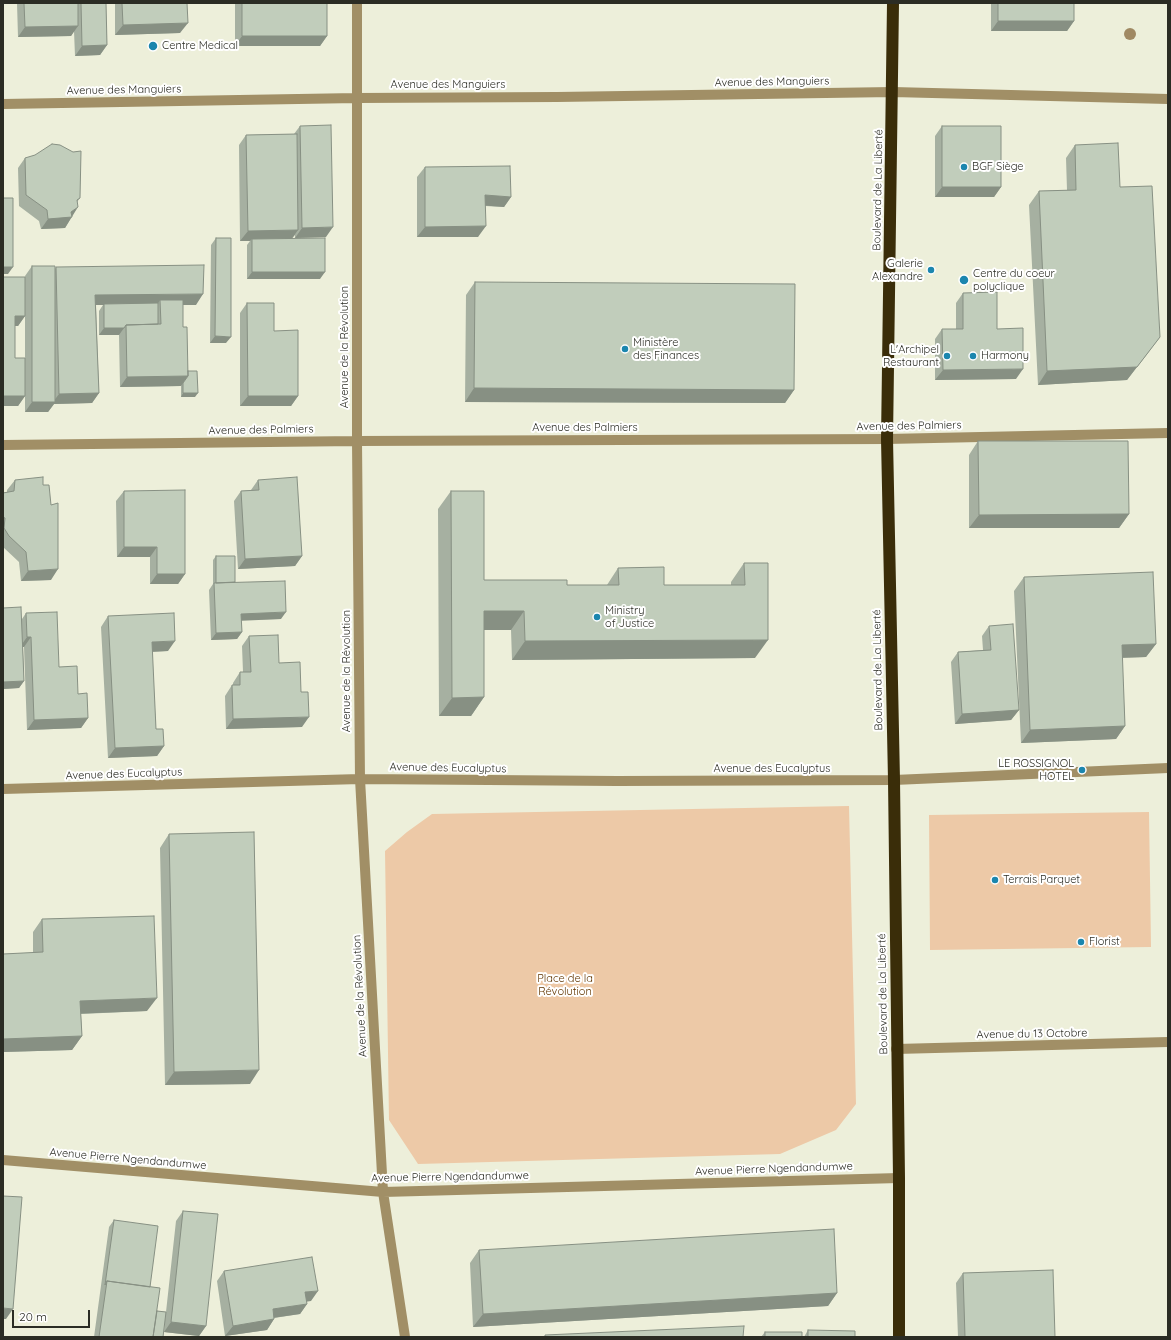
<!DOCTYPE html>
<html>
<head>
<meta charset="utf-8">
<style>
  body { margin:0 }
  #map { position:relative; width:1171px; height:1340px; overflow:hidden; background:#edefda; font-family:Quicksand,sans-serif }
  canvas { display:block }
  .frame { position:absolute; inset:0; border:4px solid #2b2c24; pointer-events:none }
  .scale { position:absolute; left:12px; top:1310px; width:78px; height:18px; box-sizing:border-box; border:2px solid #2b2c24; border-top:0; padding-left:5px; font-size:12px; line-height:14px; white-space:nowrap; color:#2b2c24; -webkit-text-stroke:3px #fff; paint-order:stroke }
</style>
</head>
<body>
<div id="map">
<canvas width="1171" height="1340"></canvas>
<div class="frame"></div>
<div class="scale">20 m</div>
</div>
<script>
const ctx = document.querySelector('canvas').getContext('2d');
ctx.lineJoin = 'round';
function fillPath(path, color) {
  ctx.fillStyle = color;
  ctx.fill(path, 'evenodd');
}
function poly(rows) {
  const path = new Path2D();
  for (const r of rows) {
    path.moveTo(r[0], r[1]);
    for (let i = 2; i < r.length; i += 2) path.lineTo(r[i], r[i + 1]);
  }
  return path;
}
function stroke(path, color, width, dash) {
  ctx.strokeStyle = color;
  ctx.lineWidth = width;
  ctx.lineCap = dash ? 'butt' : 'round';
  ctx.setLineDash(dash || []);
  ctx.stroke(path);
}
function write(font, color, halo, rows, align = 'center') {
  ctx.font = font + ' Quicksand,sans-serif';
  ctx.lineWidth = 4;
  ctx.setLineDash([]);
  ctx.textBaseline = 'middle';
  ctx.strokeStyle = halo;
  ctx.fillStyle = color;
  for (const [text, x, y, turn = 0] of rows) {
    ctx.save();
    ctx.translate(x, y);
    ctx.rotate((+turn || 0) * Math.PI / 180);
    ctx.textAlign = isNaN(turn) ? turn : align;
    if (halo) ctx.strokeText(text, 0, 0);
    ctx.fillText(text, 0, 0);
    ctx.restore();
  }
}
const green = poly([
  [849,806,856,1104,836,1130,780,1154,418,1164,389,1120,385,851,407,832,432,814],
  [1149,812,1151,947,930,950,929,815]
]);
const minor = poly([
  [357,3,357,441,360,779,383,1192,405,1337],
  [3,104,357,98,557,97,893,92,1168,99],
  [3,445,357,441,887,439,1168,433],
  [3,789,360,779,617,781,894,780,1168,768],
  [896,1049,1168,1042],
  [3,1160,383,1192,899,1178]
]);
const highway = poly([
  [893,3,887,439,894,780,899,1178,899,1337]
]);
const trees = [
  [1130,34]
];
const wall = poly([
  [17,3,106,3,107,45,100,55,75,56,74,31,71,36,18,37],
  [115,3,187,3,180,33,115,35],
  [235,3,327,3,327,36,320,46,235,46],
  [991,3,1074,3,1074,21,1067,31,991,31],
  [300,126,326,237,295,238,295,235,292,238,320,279,247,279,247,245,250,241,240,241,239,145,246,135,294,134],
  [942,126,1001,187,994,197,935,197,935,136],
  [1075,145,1120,187,1150,350,1127,380,1038,385,1029,205,1039,191,1067,190,1066,158],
  [25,158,80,198,77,202,72,216,65,228,41,229,39,221,19,206,18,168],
  [425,167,511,197,504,207,485,206,478,237,417,237,417,177],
  [216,238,226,343,210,343,211,245],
  [32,266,55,269,56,267,196,305,183,305,183,327,188,371,195,397,181,397,181,386,120,387,119,335,99,335,99,311,103,305,96,305,99,393,92,403,54,404,48,412,25,412,25,291,25,316,18,326,15,326,15,358,25,396,18,406,3,406,3,277,25,277,25,276],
  [475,282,794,390,785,403,465,402,466,295],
  [963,293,997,329,1016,379,935,380,935,339,942,329,956,329,956,303],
  [247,303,274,331,298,396,291,406,240,406,240,313],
  [978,441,1129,514,1119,528,969,528,969,455],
  [15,480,43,485,51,580,21,581,19,562,3,547,3,493,7,492,7,490],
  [258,480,302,556,295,566,238,569,234,501,241,491,251,490],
  [124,491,185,574,178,584,150,584,150,557,117,557,116,501],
  [451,491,484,580,567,585,607,585,618,568,664,585,731,585,731,582,744,563,755,658,512,660,511,630,484,630,484,697,471,716,439,716,438,509],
  [216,556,235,582,281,619,241,620,242,632,237,639,211,640,209,590,213,584,213,560],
  [1024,577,1156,644,1146,657,1122,658,1125,726,1116,739,1021,743,1014,591],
  [3,608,22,619,26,613,59,667,78,694,88,718,81,728,27,730,24,647,23,647,24,681,19,688,3,689],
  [108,616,168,651,152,652,156,729,164,746,157,756,108,758,101,627],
  [989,626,1019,710,1011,720,955,724,951,662,958,652,983,650,982,636],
  [249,636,279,663,302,727,226,729,225,696,232,685,233,685,233,683,240,672,243,672,242,646],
  [169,834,250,1084,165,1085,160,848],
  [42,919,147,1011,81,1014,82,1036,72,1050,3,1052,3,954,33,953,33,932],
  [183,1211,206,1326,199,1336,164,1332,165,1318,163,1337,94,1337,109,1227,114,1220,150,1287,157,1311,166,1312,176,1221],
  [479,1250,837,1293,828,1306,473,1327,470,1263],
  [224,1271,311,1301,306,1301,307,1304,300,1314,274,1318,274,1319,267,1330,225,1336,217,1281],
  [963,1273,1055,1337,958,1337,956,1283],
  [808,1330,855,1337,804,1337],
  [765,1332,802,1337,761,1337]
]);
const shadedWall = poly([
  [998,21,1074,21,1067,31,991,31],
  [188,23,180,33,115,35,123,25],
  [78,26,71,36,18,37,25,27],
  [242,36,327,36,320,46,235,46],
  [107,45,100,55,75,56,82,46],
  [942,187,1001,187,994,197,935,197],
  [485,195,511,197,504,207,478,205],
  [78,207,65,228,41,229,48,219,71,212],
  [486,226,478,237,417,237,425,227],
  [333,227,326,237,295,238,302,228],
  [298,230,291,240,252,239,250,241,240,241,248,231],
  [3,267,13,267,8,274,3,274],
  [252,272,325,272,320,279,247,279],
  [203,294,196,305,160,305,160,300,157,305,88,305,95,295],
  [15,316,25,316,18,326,8,326],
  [104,328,124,328,119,335,99,335],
  [215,336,231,337,226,343,210,343],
  [1160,337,1127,380,1038,385,1047,371],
  [1023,369,1016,379,935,380,943,370],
  [188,376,181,386,120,387,127,377],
  [474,388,794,390,785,403,465,402],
  [99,393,92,403,54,404,48,412,25,412,32,402,53,402,59,394],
  [183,393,198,393,195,397,181,397],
  [3,396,25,396,18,406,3,406],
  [248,396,298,396,291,406,240,406],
  [1129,514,1119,528,969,528,979,515],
  [124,547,157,547,150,557,117,557],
  [302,556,295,566,238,569,245,559],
  [58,569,51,580,21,581,28,571],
  [157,574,185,574,178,584,150,584],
  [484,611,524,611,511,630,471,630],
  [286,612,281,619,236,621,241,614],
  [242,632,237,639,211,640,216,633],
  [27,637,31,637,24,647,20,647],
  [768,640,755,658,512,660,525,641],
  [175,641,168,651,145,652,152,642],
  [1156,644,1146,657,1112,658,1122,645],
  [24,681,19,688,3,689,3,682],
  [484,697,471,716,439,716,452,698],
  [1019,710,1011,720,955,724,962,714],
  [309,717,302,727,226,729,233,719],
  [88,718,81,728,27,730,34,720],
  [1125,726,1116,739,1021,743,1030,730],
  [164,746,157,756,108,758,115,748],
  [157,998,147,1011,71,1014,80,1001],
  [82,1036,72,1050,3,1052,3,1039],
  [259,1070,250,1084,165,1085,174,1072],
  [318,1291,311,1301,298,1303,305,1292],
  [837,1293,828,1306,473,1327,483,1314],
  [307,1304,300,1314,265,1319,273,1309],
  [3,1308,13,1309,6,1319,3,1319],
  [274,1319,267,1330,225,1336,233,1326],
  [171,1322,206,1326,199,1336,164,1332]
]);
const building = poly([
  [24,3,78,3,78,26,25,27,24,3],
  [81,3,106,3,107,45,82,46,81,3],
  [122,3,187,3,188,23,123,25,122,3],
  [242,3,327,3,327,36,242,36,242,3],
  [998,3,1074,3,1074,21,998,21,998,3],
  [331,125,333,227,302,228,300,126,331,125],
  [942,126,1001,126,1001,187,942,187,942,126],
  [297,134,298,230,248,231,246,135,297,134],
  [1118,143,1120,187,1152,186,1160,337,1137,367,1047,371,1039,191,1076,190,1075,145,1118,143],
  [52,144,60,145,73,152,81,151,80,198,77,200,78,207,71,212,72,217,48,219,47,210,26,195,25,158,35,155,52,144],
  [510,166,511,197,485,195,486,226,425,227,425,167,510,166],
  [3,198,13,198,13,267,3,267,3,198],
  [216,238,231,238,231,337,215,336,216,238],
  [325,238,325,272,252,272,252,239,325,238],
  [204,265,203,294,95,295,99,393,59,394,56,267,204,265],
  [32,266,55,266,55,402,32,402,32,266],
  [3,277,25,277,25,316,15,316,15,358,25,358,25,396,3,396,3,277],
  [475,282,795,284,794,390,474,388,475,282],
  [997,292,997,329,1023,328,1023,369,943,370,942,329,963,329,963,293,997,292],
  [160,300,183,300,183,327,187,327,188,376,127,377,126,325,161,324,160,300],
  [158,303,158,324,126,325,124,328,104,328,104,304,158,303],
  [247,303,274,303,274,331,298,330,298,396,248,396,247,303],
  [188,371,197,371,198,393,183,393,183,383,188,376,188,371],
  [978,441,1128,441,1129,514,979,515,978,441],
  [43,477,43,485,49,485,51,505,58,503,58,569,28,571,26,552,9,536,4,528,5,518,3,517,3,493,14,491,15,480,43,477],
  [297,477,302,556,245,559,241,491,259,490,258,480,297,477],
  [185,490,185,574,157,574,157,547,124,547,124,491,185,490],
  [451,491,484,491,484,580,567,580,567,585,619,585,618,568,664,567,664,585,745,585,744,563,768,563,768,640,525,641,524,611,484,611,484,697,452,698,451,491],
  [216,556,235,556,235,582,216,583,216,556],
  [1153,572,1156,644,1122,645,1125,726,1030,730,1024,577,1153,572],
  [285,581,286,612,241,614,242,632,216,633,214,583,285,581],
  [21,607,24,681,3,682,3,608,21,607],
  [57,612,59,667,77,666,78,694,87,693,88,718,34,720,31,637,27,637,26,613,57,612],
  [174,613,175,641,152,642,156,729,163,729,164,746,115,748,108,616,174,613],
  [1013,624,1019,710,962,714,958,652,991,650,989,626,1013,624],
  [278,635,279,663,300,662,301,692,308,692,309,717,233,719,232,685,240,685,240,672,251,672,249,636,278,635],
  [254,832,259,1070,174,1072,169,834,254,832],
  [154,916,157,998,80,1001,82,1036,3,1039,3,954,43,952,42,919,154,916],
  [3,1196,22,1197,13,1309,3,1308,3,1196],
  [183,1211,218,1214,206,1326,171,1322,183,1211],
  [114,1220,158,1226,150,1287,107,1281,105,1285,114,1220],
  [834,1229,837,1293,483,1314,479,1250,834,1229],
  [312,1257,318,1291,305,1292,307,1304,273,1309,274,1319,233,1326,224,1271,312,1257],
  [1053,1270,1055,1337,965,1337,963,1273,1053,1270],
  [107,1281,160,1288,153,1337,99,1337,107,1281],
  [157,1311,166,1312,163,1337,153,1337,157,1311],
  [744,1326,743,1337,545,1337,545,1335,744,1326],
  [808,1330,855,1331,855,1337,808,1337,808,1330],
  [765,1332,802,1332,802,1337,765,1337,765,1332]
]);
const markers = [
  [153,46,5,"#1b86ae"],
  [964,167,4,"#1b86ae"],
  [931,270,4,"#1b86ae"],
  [964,280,5,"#1b86ae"],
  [625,349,4,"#1b86ae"],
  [947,356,4,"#1b86ae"],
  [973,356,4,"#1b86ae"],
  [597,617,4,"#1b86ae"],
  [1082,770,4,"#1b86ae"],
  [995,880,4,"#1b86ae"],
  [1081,942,4,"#1b86ae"]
];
const poiNames = [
  ["Centre Medical",162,46],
  ["BGF Siège",972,167],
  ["Galerie",923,264,"right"],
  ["Alexandre",923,277,"right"],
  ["Centre du coeur",973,274],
  ["polyclique",973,287],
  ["Ministère",633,343],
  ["des Finances",633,356],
  ["L'Archipel",939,350,"right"],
  ["Restaurant",939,363,"right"],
  ["Harmony",981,356],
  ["Ministry",605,611],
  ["of Justice",605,624],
  ["LE ROSSIGNOL",1074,764,"right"],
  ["HOTEL",1074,777,"right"],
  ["Terrais Parquet",1003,880],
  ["Florist",1089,942]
];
const streetNames = [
  ["Avenue des Manguiers",772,82,-1],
  ["Avenue des Manguiers",448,85],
  ["Avenue des Manguiers",124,90,-1],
  ["Boulevard de La Liberté",878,190,-89],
  ["Avenue de la Révolution",345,347,-90],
  ["Avenue des Palmiers",909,426,-1],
  ["Avenue des Palmiers",585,428],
  ["Avenue des Palmiers",261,430,-1],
  ["Boulevard de La Liberté",878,670,-91],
  ["Avenue de la Révolution",347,671,-90],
  ["Avenue des Eucalyptus",448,768,1],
  ["Avenue des Eucalyptus",772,769],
  ["Avenue des Eucalyptus",124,774,-2],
  ["Boulevard de La Liberté",883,994,-91],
  ["Avenue de la Révolution",360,996,-93],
  ["Avenue du 13 Octobre",1032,1034,-1],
  ["Avenue Pierre Ngendandumwe",128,1159,5],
  ["Avenue Pierre Ngendandumwe",774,1169,-2],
  ["Avenue Pierre Ngendandumwe",450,1177,-1]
];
const parkNames = [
  ["Place de la",565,979],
  ["Révolution",565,992]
];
fillPath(green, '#edc9a7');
stroke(minor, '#a18f66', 10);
stroke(highway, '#3a2d09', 12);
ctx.fillStyle = '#a08963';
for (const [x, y] of trees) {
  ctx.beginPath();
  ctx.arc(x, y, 6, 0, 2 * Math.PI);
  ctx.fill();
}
fillPath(wall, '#a6b0a1');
fillPath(shadedWall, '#879083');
fillPath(building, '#c1cdbb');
stroke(building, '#879083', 1);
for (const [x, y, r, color] of markers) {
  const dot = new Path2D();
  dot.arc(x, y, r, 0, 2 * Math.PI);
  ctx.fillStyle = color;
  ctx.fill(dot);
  stroke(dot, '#fff', 1.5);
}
write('11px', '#2b2c24', '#fff', poiNames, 'left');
write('11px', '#2b2c24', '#fff', streetNames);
write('11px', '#613601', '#fff', parkNames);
</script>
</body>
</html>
